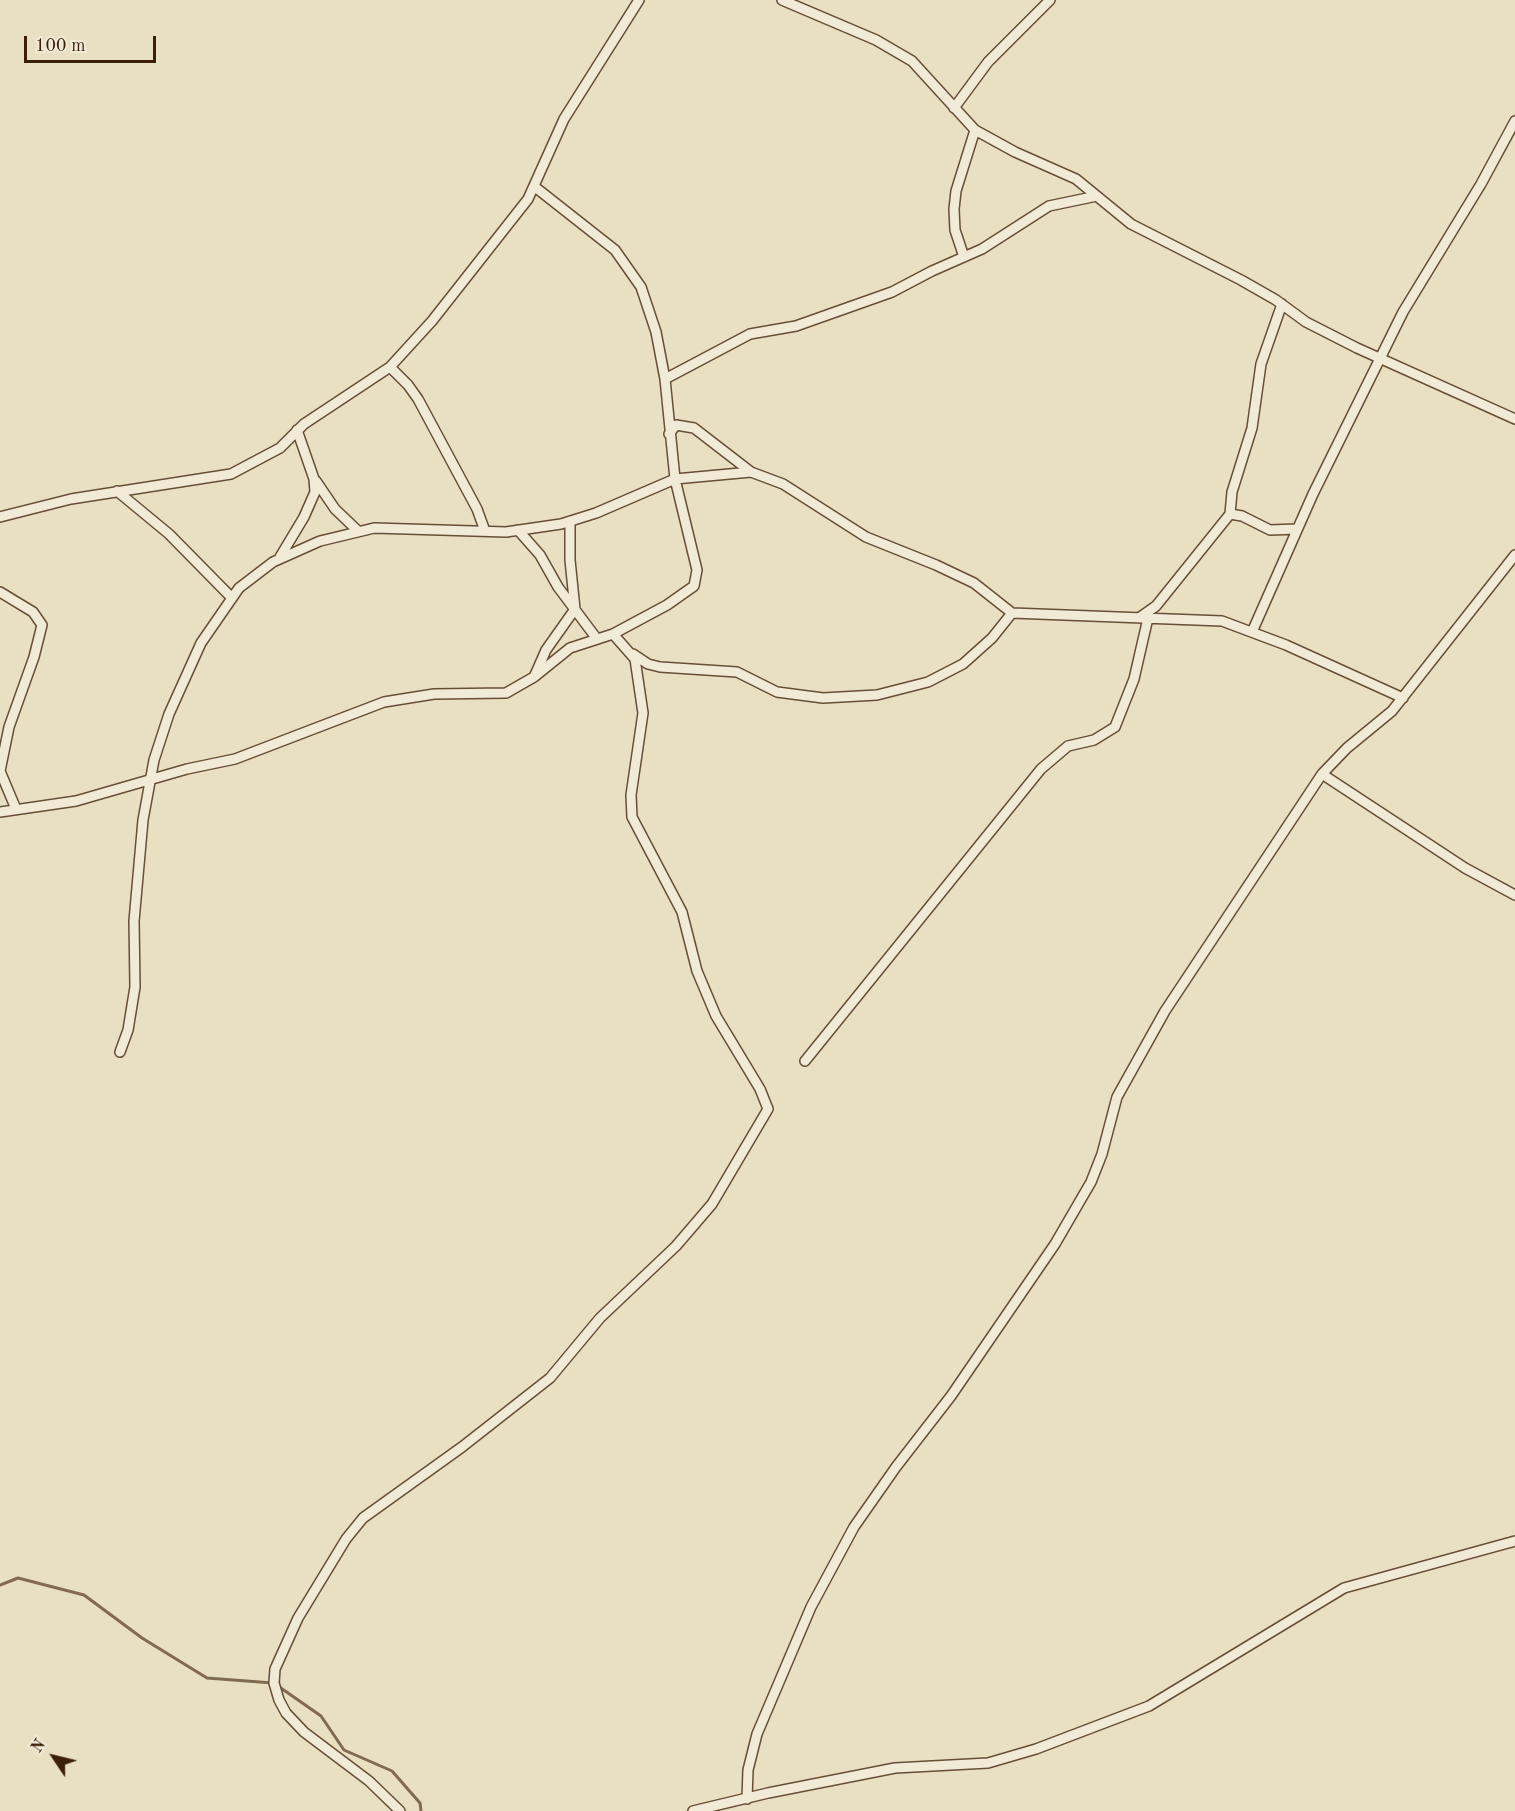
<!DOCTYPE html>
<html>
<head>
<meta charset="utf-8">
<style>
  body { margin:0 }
  #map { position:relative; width:1515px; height:1811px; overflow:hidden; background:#e9dfc2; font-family:"Old Standard TT",serif }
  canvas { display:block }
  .north { position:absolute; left:24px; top:1727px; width:60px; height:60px; -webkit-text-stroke:4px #f1ead7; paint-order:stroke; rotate:305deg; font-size:16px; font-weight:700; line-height:24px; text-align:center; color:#3b1f08 }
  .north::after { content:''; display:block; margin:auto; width:21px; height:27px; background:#3b1f08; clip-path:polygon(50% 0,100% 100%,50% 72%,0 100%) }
  .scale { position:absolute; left:24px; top:36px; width:132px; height:27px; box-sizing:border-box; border:3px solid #3b1f08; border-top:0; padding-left:8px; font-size:18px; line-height:21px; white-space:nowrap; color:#3b1f08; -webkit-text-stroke:4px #f1ead7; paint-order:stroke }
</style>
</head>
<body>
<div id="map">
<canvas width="1515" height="1811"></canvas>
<div class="north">N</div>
<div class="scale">100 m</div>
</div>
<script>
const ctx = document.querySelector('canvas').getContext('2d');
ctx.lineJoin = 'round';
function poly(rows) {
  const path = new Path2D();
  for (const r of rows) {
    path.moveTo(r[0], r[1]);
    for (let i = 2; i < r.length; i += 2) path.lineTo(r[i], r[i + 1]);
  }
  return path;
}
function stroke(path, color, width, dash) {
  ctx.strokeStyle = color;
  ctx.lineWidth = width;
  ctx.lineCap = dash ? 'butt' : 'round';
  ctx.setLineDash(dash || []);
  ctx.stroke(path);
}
const stream = poly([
  [0,1585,18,1578,84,1595,142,1638,207,1678,273,1683],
  [278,1686,321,1716,344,1750,392,1771,420,1803,421,1811]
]);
const minor = poly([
  [782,0,876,40,912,61,975,130,1015,152,1076,179,1131,224,1241,280,1276,300,1306,322,1357,348,1515,419],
  [954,108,988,62,1050,0],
  [964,257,955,230,954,209,956,191,975,130],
  [390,367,408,385,418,399,477,509,485,531],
  [665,379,750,334,796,326,892,292,932,271,982,249,1049,206,1097,196],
  [669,434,676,425,694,428,751,472],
  [316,481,335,509,358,531],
  [117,491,169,534,231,597],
  [1230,514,1232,492,1252,428,1261,364,1282,304],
  [0,517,71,499,231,474,280,448,304,424,390,367,432,321,528,199,564,119,639,0],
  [518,530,540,555,558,587,597,639],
  [280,557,304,517,315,492,314,479,297,430],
  [0,592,33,612,42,625,34,657,9,727,0,771,16,809],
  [1139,618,1156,606,1230,514,1242,516,1270,530,1297,529],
  [1252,632,1313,494,1403,312,1481,184,1515,121],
  [633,654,648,664,660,667,737,672,777,692,823,698,877,695,928,682,963,664,992,638,1012,613],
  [535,675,546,650,575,609,570,560,570,521],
  [1322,774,1465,868,1515,895],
  [0,812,76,801,187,769,235,759,384,702,434,694,506,693,534,677,570,648,613,634,667,605,694,586,697,570,675,479,665,379,656,332,641,287,615,250,535,187],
  [120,1052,128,1030,135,987,134,921,143,820,154,760,169,714,201,643,239,588,273,562,320,541,374,528,506,532,561,524,596,513,675,479,751,472,783,484,866,537,936,565,974,583,1012,613,1222,621,1286,645,1403,698],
  [805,1061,1041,769,1068,746,1094,740,1115,727,1134,679,1148,618],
  [747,1799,748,1770,757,1734,811,1607,854,1527,896,1467,951,1396,1055,1244,1091,1182,1102,1154,1117,1097,1165,1011,1322,774,1347,748,1392,711,1515,555],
  [400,1811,369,1781,304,1732,286,1713,279,1700,274,1683,275,1669,298,1618,346,1539,363,1518,462,1447,550,1378,600,1318,676,1246,712,1204,768,1109,760,1089,716,1016,697,971,682,912,632,817,631,795,643,713,635,659,613,634],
  [693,1811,768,1793,895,1768,988,1763,1036,1749,1149,1706,1344,1588,1515,1541]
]);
stroke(stream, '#806b52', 3);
stroke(minor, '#664f36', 12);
stroke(minor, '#f1ead7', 9);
</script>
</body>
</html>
